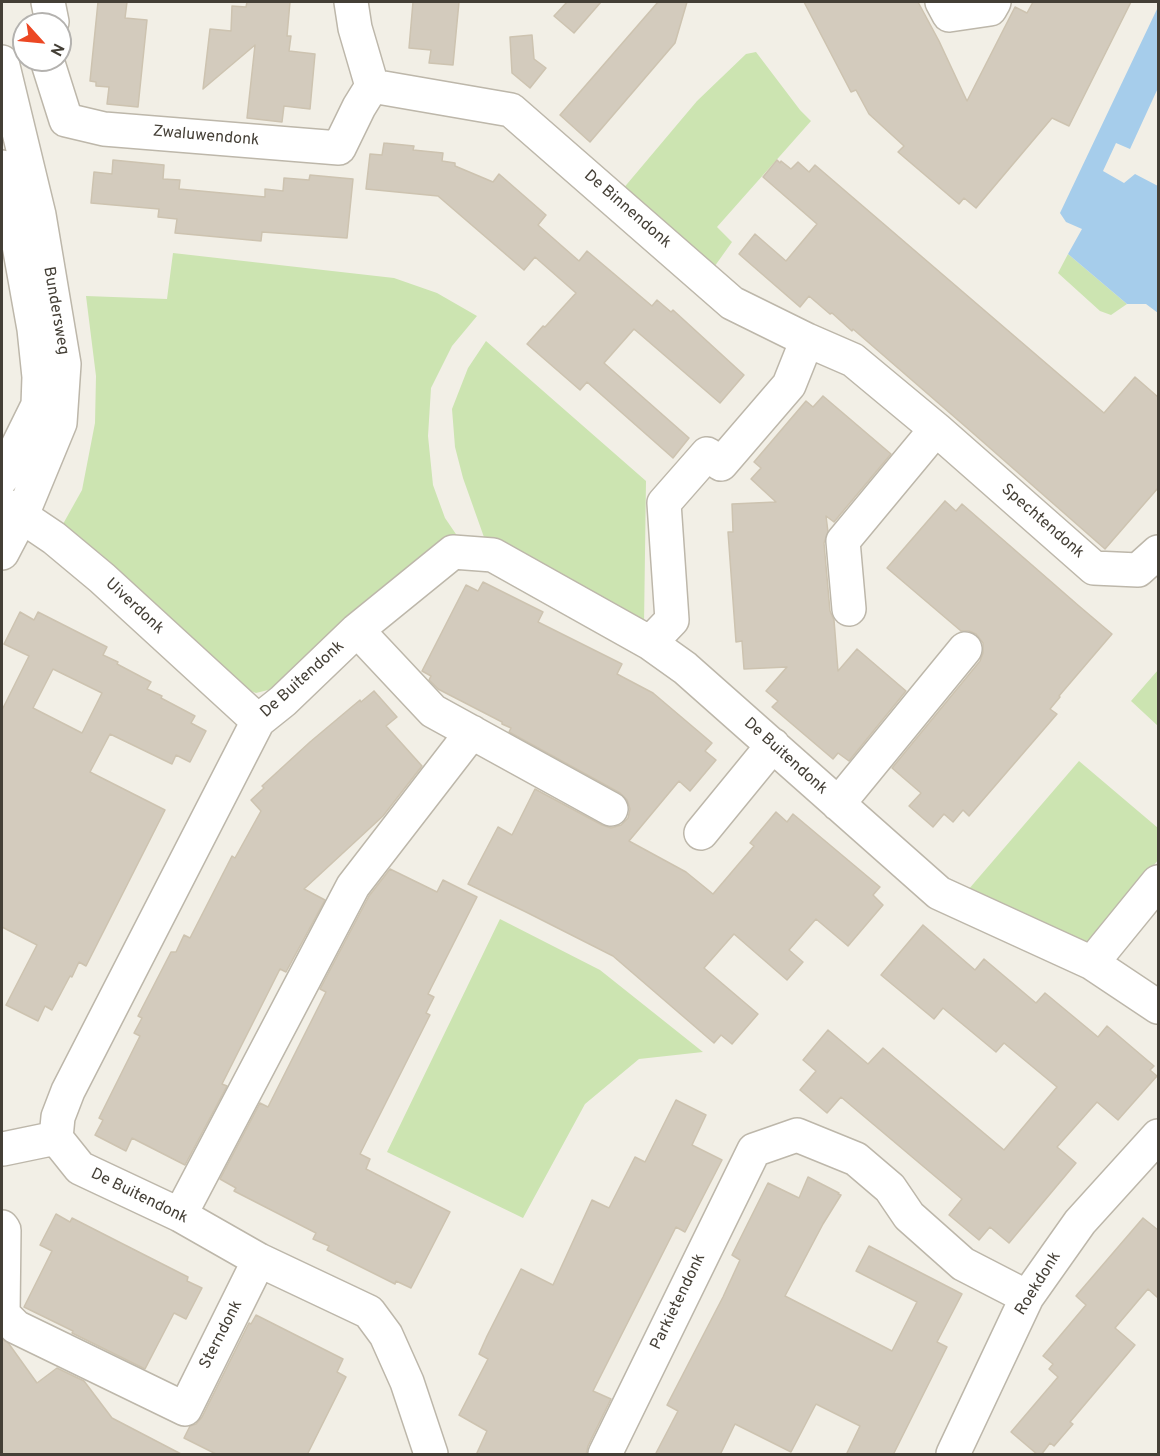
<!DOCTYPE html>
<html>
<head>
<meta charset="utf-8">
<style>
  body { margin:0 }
  #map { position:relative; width:1160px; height:1456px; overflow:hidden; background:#f2efe6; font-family:Overpass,sans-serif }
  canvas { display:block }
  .frame { position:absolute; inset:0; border:3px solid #443f36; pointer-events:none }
  .north { position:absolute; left:12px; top:12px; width:60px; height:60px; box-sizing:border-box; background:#fff; border:2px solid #b4b2af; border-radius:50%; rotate:117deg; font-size:16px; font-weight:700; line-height:24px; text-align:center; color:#443f36 }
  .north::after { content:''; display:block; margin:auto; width:21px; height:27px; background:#ec4723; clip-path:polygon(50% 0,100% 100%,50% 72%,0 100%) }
</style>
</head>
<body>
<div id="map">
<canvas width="1160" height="1456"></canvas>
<div class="frame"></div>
<div class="north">N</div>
</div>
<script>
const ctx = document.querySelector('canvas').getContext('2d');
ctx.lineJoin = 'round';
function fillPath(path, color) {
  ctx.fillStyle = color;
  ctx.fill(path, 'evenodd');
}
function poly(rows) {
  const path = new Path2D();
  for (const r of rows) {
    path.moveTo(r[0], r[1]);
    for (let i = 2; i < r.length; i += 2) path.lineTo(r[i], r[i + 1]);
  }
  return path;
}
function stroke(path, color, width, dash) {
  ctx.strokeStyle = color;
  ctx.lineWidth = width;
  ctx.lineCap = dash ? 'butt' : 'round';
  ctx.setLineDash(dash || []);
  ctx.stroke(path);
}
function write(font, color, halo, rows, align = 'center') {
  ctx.font = font + ' Overpass,sans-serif';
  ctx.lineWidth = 6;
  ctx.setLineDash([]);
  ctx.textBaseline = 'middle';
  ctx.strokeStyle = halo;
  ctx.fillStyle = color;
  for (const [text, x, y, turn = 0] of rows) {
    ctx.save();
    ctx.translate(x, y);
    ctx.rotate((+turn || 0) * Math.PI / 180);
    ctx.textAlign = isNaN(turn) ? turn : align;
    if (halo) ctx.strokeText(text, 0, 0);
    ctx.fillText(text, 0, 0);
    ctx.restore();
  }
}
const green = poly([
  [756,52,800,110,811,121,717,227,732,242,712,270,622,190,697,101,746,54],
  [173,253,394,278,437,293,477,316,452,346,431,388,428,436,433,485,445,518,460,540,272,689,256,693,232,684,144,600,101,554,74,537,65,530,63,524,82,490,95,423,96,376,86,296,167,299],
  [1068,254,1127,304,1111,315,1100,311,1058,273],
  [486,341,646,481,644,625,485,540,463,478,455,447,452,409,468,368],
  [1158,670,1158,726,1131,701],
  [1079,761,1158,828,1158,860,1086,952,968,890],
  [500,919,600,970,703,1052,639,1059,585,1104,523,1218,387,1152]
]);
const water = poly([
  [1158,7,1158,88,1130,149,1116,143,1103,171,1124,183,1135,174,1158,186,1158,313,1146,304,1127,304,1068,254,1082,229,1066,222,1060,213]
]);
const building = poly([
  [98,2,127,2,125,18,147,20,138,107,107,104,109,87,96,86,96,82,90,81,98,2],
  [247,2,290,2,287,36,291,36,289,51,315,54,310,109,284,106,282,122,247,118,255,45,203,89,210,29,231,31,232,6,246,7,247,2],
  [413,2,459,2,453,65,429,63,431,50,409,48,413,2],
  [567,2,601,2,574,33,554,16,567,2],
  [658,2,687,2,675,43,590,142,560,115,658,2],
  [804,2,918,2,939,41,967,101,1015,7,1027,13,1033,2,1131,2,1069,126,1052,118,976,208,964,198,959,204,898,152,904,146,869,114,856,90,851,92,804,2],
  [532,35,534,59,546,68,530,88,512,73,510,37,532,35],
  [384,143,414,146,413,150,443,153,442,161,455,163,455,166,493,182,499,174,546,215,538,225,579,261,587,251,652,306,657,300,671,312,673,310,744,375,720,403,634,329,604,363,689,438,673,458,587,382,580,390,527,344,543,326,545,327,576,293,535,257,524,270,438,196,366,189,370,154,382,155,384,143],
  [113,160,164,165,163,179,180,180,179,189,265,197,265,189,283,191,284,178,309,180,310,175,353,179,347,238,262,232,261,241,175,233,177,219,158,217,159,209,91,203,94,172,112,174,113,160],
  [777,160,780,163,781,161,791,169,798,162,809,172,815,165,1104,413,1135,377,1158,397,1158,488,1105,549,966,427,853,329,852,331,832,313,830,314,809,296,800,307,739,254,755,234,786,261,817,224,763,177,777,160],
  [823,396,891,454,834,522,826,516,828,532,824,543,830,611,834,620,838,671,857,649,906,691,849,761,838,753,833,759,772,707,778,701,766,691,787,667,744,669,742,641,736,642,728,532,733,532,732,504,776,502,751,479,761,468,754,462,806,401,813,407,823,396],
  [945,501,956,511,962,504,1079,606,1112,634,1059,696,1060,697,1050,709,1057,714,969,816,963,810,953,822,944,814,933,827,909,806,921,793,892,768,980,661,983,653,983,643,976,634,969,631,961,631,887,568,945,501],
  [483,582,543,612,538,622,622,664,617,674,653,693,712,743,705,751,716,760,690,791,679,781,629,841,686,872,713,894,754,846,750,843,776,812,787,822,793,814,880,887,873,895,883,905,848,946,816,919,789,950,803,962,787,980,734,934,704,968,758,1014,732,1044,721,1035,714,1043,613,956,526,912,468,884,498,827,512,835,535,789,602,825,611,828,621,825,628,818,630,809,627,800,620,793,509,732,511,728,502,724,502,722,438,689,429,680,431,676,422,671,466,585,478,591,483,582],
  [20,612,34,620,38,612,107,647,103,655,118,662,117,664,151,682,147,689,162,696,161,698,195,716,191,723,206,731,190,762,176,755,172,764,110,734,90,772,165,810,86,966,79,962,72,977,70,976,52,1010,45,1006,38,1021,6,1005,37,945,2,927,2,710,29,656,4,644,20,612],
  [53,669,102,693,82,733,33,708,53,669],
  [374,691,397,717,386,726,422,766,383,816,304,889,325,900,286,972,280,969,222,1084,227,1086,185,1165,132,1138,126,1151,95,1135,103,1120,99,1118,140,1036,134,1033,142,1018,138,1016,171,952,176,952,184,935,190,938,232,856,235,858,261,811,251,800,264,788,262,786,310,742,360,700,361,702,374,691],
  [390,869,437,892,443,880,477,897,428,994,434,997,426,1013,430,1015,360,1154,370,1159,366,1169,450,1212,411,1288,396,1281,395,1284,327,1250,329,1246,313,1239,316,1233,234,1191,236,1188,220,1179,260,1103,268,1107,326,992,320,989,369,896,390,869],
  [923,925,975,970,984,959,1036,1003,1045,993,1098,1037,1107,1026,1154,1066,1150,1070,1157,1076,1118,1120,1097,1102,1057,1147,1076,1163,1009,1243,990,1227,979,1240,949,1215,962,1199,841,1097,827,1113,800,1090,816,1071,803,1060,828,1030,868,1064,883,1048,1004,1150,1057,1087,1004,1043,996,1052,943,1008,934,1019,881,975,923,925],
  [676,1100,706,1115,692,1145,722,1160,685,1232,676,1227,593,1391,611,1399,588,1446,586,1455,476,1455,487,1431,459,1415,488,1359,479,1354,487,1336,521,1269,553,1285,592,1200,609,1208,635,1157,645,1162,676,1100],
  [808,1177,839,1193,838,1194,841,1195,823,1224,785,1296,892,1351,917,1302,856,1271,869,1246,962,1294,937,1342,947,1347,893,1455,846,1455,860,1426,816,1404,791,1452,735,1424,720,1455,655,1455,678,1411,667,1405,723,1297,740,1260,732,1255,768,1183,799,1198,808,1177],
  [56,1214,70,1222,72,1218,121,1243,188,1277,187,1281,202,1288,186,1319,174,1313,145,1369,72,1333,73,1331,24,1307,52,1251,40,1245,56,1214],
  [1143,1218,1158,1230,1158,1298,1148,1289,1115,1328,1135,1345,1070,1422,1073,1424,1054,1446,1050,1443,1041,1455,1038,1455,1011,1432,1058,1377,1049,1369,1053,1364,1043,1356,1086,1305,1076,1296,1143,1218],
  [256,1315,343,1359,337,1372,346,1377,307,1455,218,1455,184,1438,190,1426,196,1424,202,1417,249,1323,251,1324,256,1315],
  [2,1339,9,1344,37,1383,57,1368,84,1381,112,1418,183,1455,2,1455,2,1339]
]);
const minor = poly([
  [48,2,52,22,48,24],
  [351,2,355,28,372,86,511,110,732,303,807,340,853,360,936,429,1094,568,1138,570,1158,552],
  [942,2,949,15,990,9,994,2],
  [47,60,66,120,104,129,339,148,359,107,372,86],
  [2,62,39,215,64,364,60,423,22,515,2,553],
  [2,167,15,223,34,329,39,377,38,405,2,478],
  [2,503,54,538,102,578,258,721],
  [849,609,843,541,936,429],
  [357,630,433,711,611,809],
  [650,643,672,620,664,503,707,454,721,464,789,385,807,340],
  [838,804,965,649],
  [701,833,773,745],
  [1092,963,1158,882],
  [3,1149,56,1138],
  [180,1215,353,886,472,732],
  [2,1227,4,1230,3,1314,16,1327,185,1409,259,1260],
  [431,1454,407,1382,386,1335,369,1312,259,1260,180,1215,80,1168,56,1138,58,1117,68,1091,258,721,283,701,357,630,453,552,493,555,650,643,685,668,939,893,1092,963,1158,1007],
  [605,1454,754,1150,797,1135,856,1159,890,1188,909,1216,963,1264,1027,1297],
  [953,1454,1027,1297,1080,1222,1158,1136]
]);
const streetNames = [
  ["Zwaluwendonk",206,137,5],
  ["De Binnendonk",627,210,41],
  ["Bundersweg",55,311,80],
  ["Spechtendonk",1042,522,41],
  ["Uiverdonk",134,607,43],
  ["De Buitendonk",303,680,-42],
  ["De Buitendonk",785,757,42],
  ["De Buitendonk",139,1197,26],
  ["Roekdonk",1039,1284,-58],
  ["Parkietendonk",679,1302,-64],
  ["Sterndonk",222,1335,-63]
];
fillPath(green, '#cce4b1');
fillPath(water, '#a6cdeb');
fillPath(building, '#d3cbbd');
stroke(building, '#cdc3b0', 1.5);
stroke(minor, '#bdb7aa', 36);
stroke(minor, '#fff', 33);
write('16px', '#443f36', '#fff', streetNames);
</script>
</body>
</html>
